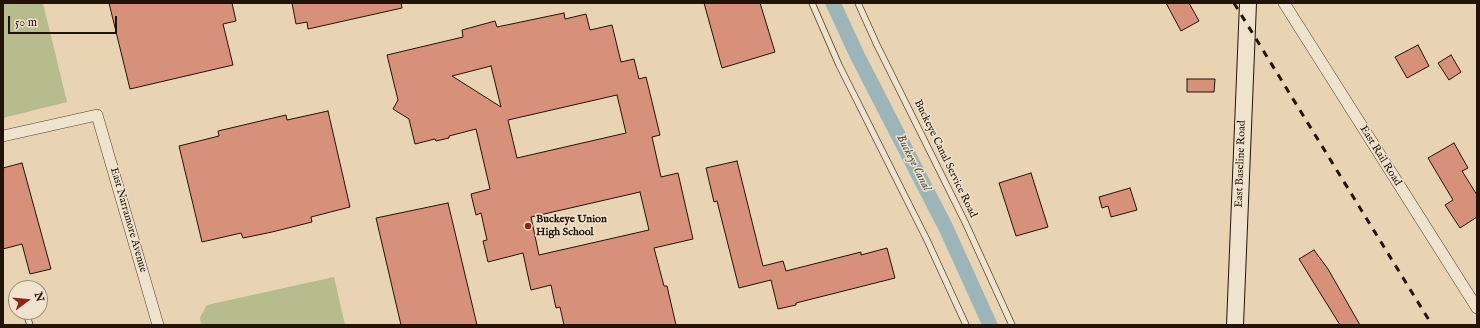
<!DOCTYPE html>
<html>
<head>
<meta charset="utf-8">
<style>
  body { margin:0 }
  #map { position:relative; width:1480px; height:328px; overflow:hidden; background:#e8d4b3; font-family:"IM FELL English",serif }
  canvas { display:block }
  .frame { position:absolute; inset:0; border:4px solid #221307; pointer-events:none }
  .north { position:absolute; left:8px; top:280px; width:40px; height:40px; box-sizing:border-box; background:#f0e3ce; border:1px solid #9e907e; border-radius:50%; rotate:74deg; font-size:11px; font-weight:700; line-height:16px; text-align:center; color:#221307 }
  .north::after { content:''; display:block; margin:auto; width:14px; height:18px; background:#8f2418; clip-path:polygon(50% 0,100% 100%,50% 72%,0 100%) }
  .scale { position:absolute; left:8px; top:16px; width:109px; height:18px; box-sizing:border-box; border:2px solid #221307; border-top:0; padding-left:5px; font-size:12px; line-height:14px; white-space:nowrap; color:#221307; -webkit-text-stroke:3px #f0e3ce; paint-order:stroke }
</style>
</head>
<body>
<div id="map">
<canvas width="1480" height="328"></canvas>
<div class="frame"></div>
<div class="north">N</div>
<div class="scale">50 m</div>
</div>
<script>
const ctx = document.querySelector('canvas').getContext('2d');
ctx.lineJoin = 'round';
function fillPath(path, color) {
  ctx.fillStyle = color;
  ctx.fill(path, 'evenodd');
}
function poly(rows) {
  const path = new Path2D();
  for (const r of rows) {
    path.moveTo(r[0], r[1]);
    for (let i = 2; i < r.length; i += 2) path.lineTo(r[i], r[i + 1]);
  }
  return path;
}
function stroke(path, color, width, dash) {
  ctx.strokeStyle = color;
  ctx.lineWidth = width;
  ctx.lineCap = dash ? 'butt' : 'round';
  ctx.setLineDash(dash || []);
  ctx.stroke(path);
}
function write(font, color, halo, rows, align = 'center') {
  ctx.font = font + ' "IM FELL English",serif';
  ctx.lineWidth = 3;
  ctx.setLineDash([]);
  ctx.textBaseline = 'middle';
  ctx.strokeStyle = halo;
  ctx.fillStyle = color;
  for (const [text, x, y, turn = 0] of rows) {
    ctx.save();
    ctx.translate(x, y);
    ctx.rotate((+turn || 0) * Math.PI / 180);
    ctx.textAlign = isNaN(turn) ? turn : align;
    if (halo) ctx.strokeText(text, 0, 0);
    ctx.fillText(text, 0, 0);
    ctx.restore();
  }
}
const green = poly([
  [3,3,43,3,67,102,3,118],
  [334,277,345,325,201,325,200,317,207,305]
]);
const canal = poly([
  [833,3,857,55,946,228,990,325]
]);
const building = poly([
  [109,3,232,3,236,21,223,24,233,65,130,89,109,3],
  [292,3,401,3,402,8,308,29,307,22,296,24,292,3],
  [704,3,760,3,775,52,722,68,704,3],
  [1166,3,1189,3,1199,21,1181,31,1166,3],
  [564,13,565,19,586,14,590,30,612,25,621,62,634,59,639,79,646,77,660,135,652,137,661,177,678,173,693,239,654,248,664,286,667,286,676,325,564,325,560,307,556,308,551,285,531,290,523,253,488,262,483,241,487,240,481,213,476,215,471,194,490,189,476,129,449,136,449,138,436,141,435,139,415,144,409,119,393,109,398,100,387,55,463,37,462,30,495,21,497,27,564,13],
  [491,66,501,107,452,76,491,66],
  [617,95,626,133,517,158,508,120,617,95],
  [640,192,649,230,539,255,531,217,640,192],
  [1418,45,1429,66,1407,78,1395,57,1418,45],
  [1451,55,1461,72,1449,80,1438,63,1451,55],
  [1187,79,1215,79,1214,92,1187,92,1187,79],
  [328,111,350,207,311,217,312,222,272,232,243,238,241,233,202,242,179,146,219,136,218,131,286,115,287,120,328,111],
  [1454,143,1468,168,1462,171,1477,195,1477,217,1460,228,1445,205,1453,200,1428,158,1454,143],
  [737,161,763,266,783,261,786,271,861,252,861,255,887,248,895,278,796,303,796,305,778,309,771,280,739,288,717,201,714,202,706,168,737,161],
  [22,163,51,269,30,274,22,244,3,249,3,168,22,163],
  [1031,173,1048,227,1016,236,999,183,1031,173],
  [1130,188,1137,210,1111,217,1108,206,1102,208,1099,197,1130,188],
  [448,203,477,325,401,325,376,218,448,203],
  [1314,250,1328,269,1360,325,1340,325,1299,259,1314,250]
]);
const lane = poly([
  [812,3,839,65,927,240,966,325],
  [858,3,877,45,965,222,1012,325],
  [27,316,30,325]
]);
const street = poly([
  [1284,3,1477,308],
  [3,136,97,115,158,325]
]);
const secondary = poly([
  [1235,325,1248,3]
]);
const rail = poly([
  [1234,3,1432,325]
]);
const markers = [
  [528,226,4,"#8f2418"]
];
const streetNames = [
  ["East Rail Road",1380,156,58],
  ["Buckeye Canal Service Road",945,159,64],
  ["East Baseline Road",1241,164,-88],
  ["East Narramore Avenue",128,220,74]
];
const poiNames = [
  ["Buckeye Union",536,220],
  ["High School",536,233]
];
const waterNames = [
  ["Buckeye Canal",913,163,63]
];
fillPath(green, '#b7bc8c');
stroke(canal, '#9cb5b8', 15);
fillPath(building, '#d79079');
stroke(building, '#221307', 1);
stroke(lane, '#544332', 7);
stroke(street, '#544332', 12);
stroke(secondary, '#221307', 18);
stroke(lane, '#f0e3ce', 5.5);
stroke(street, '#f0e3ce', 11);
stroke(secondary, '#f0e3ce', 16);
stroke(rail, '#221307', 3, [7, 7]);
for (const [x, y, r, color] of markers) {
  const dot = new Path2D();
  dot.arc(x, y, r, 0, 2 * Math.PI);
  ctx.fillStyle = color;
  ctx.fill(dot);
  stroke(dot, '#f0e3ce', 1.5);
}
write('11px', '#221307', '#f0e3ce', streetNames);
write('bold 11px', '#221307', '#f0e3ce', poiNames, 'left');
write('italic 12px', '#4d4c45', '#f0e3ce', waterNames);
</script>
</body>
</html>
